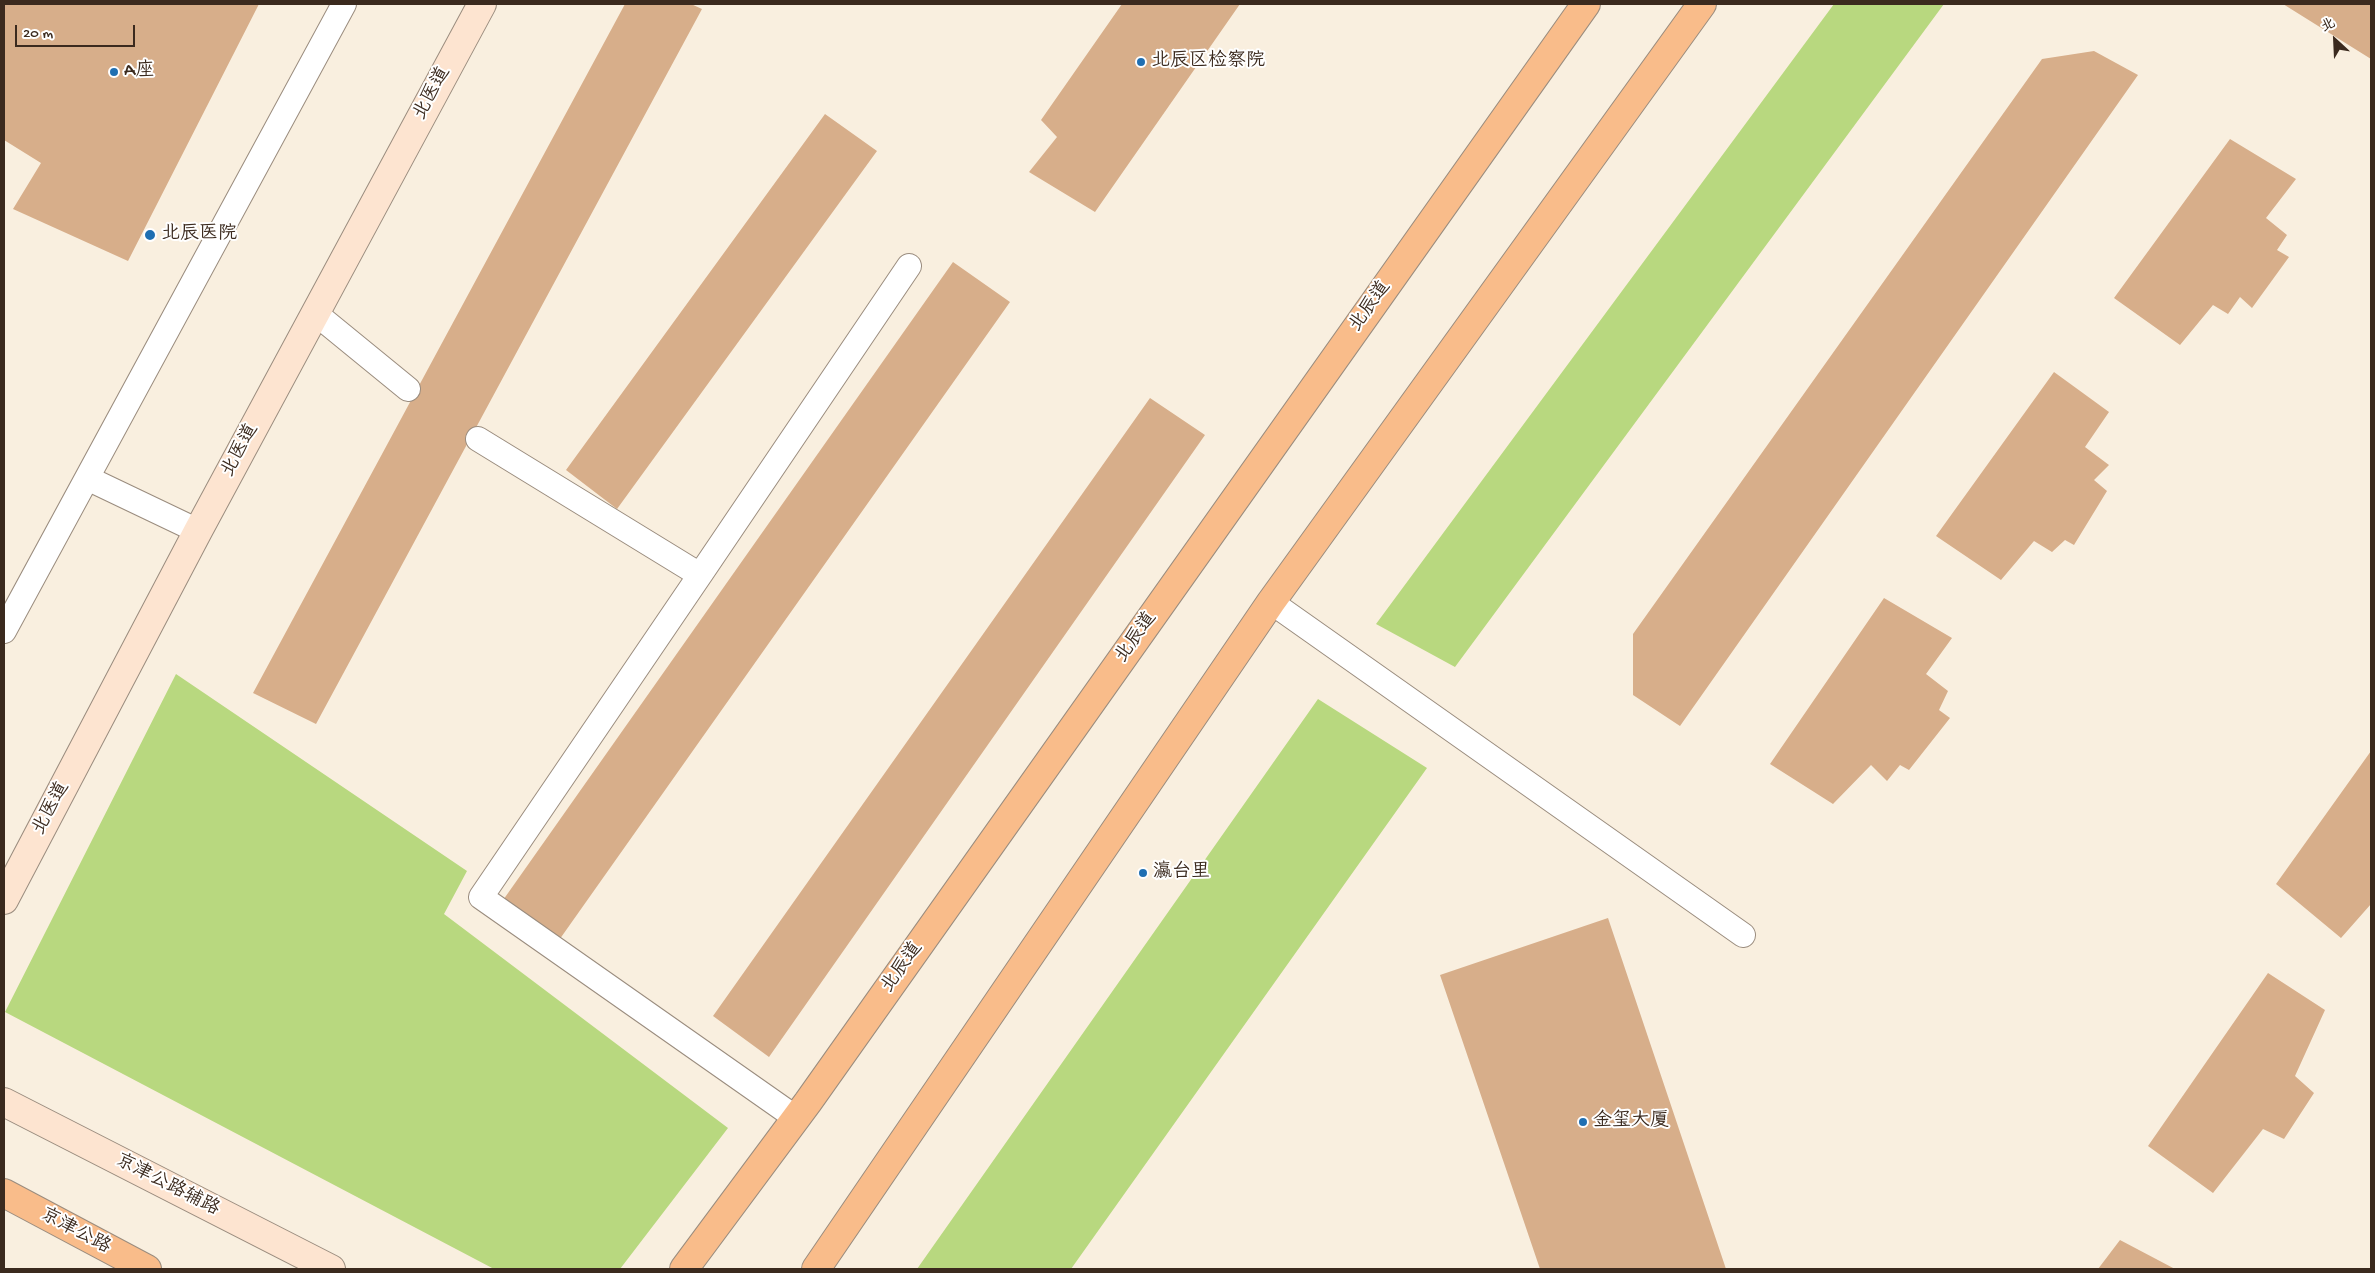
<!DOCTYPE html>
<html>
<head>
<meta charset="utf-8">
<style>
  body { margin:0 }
  #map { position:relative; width:2375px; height:1273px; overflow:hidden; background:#f9efdf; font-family:"Gochi Hand","LXGW WenKai TC",sans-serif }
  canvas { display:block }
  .frame { position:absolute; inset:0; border:5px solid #3b2a1e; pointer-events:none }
  .north { position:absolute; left:2310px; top:15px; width:50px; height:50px; -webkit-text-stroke:4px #fff; paint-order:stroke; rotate:335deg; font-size:14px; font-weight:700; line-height:20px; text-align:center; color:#3b2a1e }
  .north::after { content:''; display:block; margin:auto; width:18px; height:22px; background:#3b2a1e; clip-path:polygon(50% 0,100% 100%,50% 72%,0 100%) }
  .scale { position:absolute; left:15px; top:25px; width:120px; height:22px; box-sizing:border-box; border:2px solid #3b2a1e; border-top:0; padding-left:6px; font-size:15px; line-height:18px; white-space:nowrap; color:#3b2a1e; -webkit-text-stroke:4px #fff; paint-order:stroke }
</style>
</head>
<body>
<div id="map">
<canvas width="2375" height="1273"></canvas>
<div class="frame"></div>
<div class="north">北</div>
<div class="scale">20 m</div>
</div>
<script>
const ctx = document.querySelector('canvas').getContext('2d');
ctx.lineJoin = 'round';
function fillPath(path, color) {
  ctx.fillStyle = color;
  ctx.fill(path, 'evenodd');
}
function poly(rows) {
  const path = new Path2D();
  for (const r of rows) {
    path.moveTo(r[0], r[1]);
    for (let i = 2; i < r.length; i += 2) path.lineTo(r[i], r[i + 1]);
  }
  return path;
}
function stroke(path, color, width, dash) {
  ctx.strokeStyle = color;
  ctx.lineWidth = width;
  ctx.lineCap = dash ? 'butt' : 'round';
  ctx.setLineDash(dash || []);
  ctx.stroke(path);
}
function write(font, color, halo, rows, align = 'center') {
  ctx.font = font + ' "Gochi Hand","LXGW WenKai TC",sans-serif';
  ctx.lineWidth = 4;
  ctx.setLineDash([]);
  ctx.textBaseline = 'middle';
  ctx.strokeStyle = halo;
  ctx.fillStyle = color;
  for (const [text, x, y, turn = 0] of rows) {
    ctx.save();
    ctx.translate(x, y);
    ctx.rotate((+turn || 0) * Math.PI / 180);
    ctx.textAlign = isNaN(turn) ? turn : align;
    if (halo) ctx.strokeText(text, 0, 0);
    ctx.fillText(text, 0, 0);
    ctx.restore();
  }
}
const green = poly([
  [1834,4,1944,4,1455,667,1376,624],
  [176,674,467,871,444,914,728,1128,620,1269,494,1269,5,1012],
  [1318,699,1427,768,1071,1269,917,1269]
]);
const building = poly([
  [4,4,259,4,128,261,13,209,41,163,4,140],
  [625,4,691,4,702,9,316,724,253,693],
  [1122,4,1240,4,1095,212,1029,172,1057,137,1041,120],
  [2283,4,2371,4,2371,59],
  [2094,51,2138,75,1680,726,1633,695,1633,634,2042,59],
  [825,114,877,151,617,509,566,470],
  [2230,139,2296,179,2266,218,2287,235,2277,250,2289,257,2252,308,2240,297,2228,314,2213,305,2180,345,2114,298],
  [953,262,1010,302,557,943,501,903],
  [2054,372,2109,412,2085,447,2109,465,2094,480,2107,491,2074,545,2065,540,2052,552,2034,541,2001,580,1936,536],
  [1150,398,1205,435,769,1057,713,1016],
  [1884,598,1952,638,1926,674,1948,691,1939,710,1950,718,1909,770,1900,765,1887,781,1871,765,1833,804,1770,764],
  [2371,751,2371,904,2341,938,2276,884],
  [1608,918,1726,1269,1540,1269,1440,975],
  [2268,973,2325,1010,2295,1076,2314,1093,2284,1139,2263,1129,2213,1193,2148,1146],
  [2120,1240,2175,1269,2098,1269]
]);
const lane = poly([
  [315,313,408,389],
  [478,439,700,575,481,897,796,1118],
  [87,478,198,531],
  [700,575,909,266],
  [1271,602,1743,935],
  [4,631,344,4]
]);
const secondary = poly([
  [4,900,198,531,482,4],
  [4,1102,331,1269]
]);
const primary = poly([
  [684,1269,808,1102,1586,4],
  [816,1269,1271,602,1702,4]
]);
const highway = poly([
  [4,1193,147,1269]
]);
const markers = [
  [1141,62,5,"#1f6fb2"],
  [114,72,5,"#1f6fb2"],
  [150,235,6,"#1f6fb2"],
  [1143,873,5,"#1f6fb2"],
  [1583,1122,5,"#1f6fb2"]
];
const poiNames = [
  ["北辰区检察院",1151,62],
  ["A座",124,72],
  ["北辰医院",161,235],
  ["瀛台里",1153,873],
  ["金玺大厦",1593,1122]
];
const streetNames = [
  ["北医道",433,94,-62],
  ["北辰道",1371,307,-55],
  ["北医道",241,451,-62],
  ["北辰道",1137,638,-55],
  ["北医道",52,809,-62],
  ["北辰道",903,968,-55],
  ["京津公路辅路",167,1186,27],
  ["京津公路",75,1232,28]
];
fillPath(green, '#b8d87f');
fillPath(building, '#d7ae8a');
stroke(lane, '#9a8c7e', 26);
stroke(secondary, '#9a8c7e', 30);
stroke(primary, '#9a8c7e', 30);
stroke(highway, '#9a8c7e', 30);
stroke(lane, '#fff', 24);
stroke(secondary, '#fde4d0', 28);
stroke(primary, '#f9bc8a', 28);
stroke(highway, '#f9bc8a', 28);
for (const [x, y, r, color] of markers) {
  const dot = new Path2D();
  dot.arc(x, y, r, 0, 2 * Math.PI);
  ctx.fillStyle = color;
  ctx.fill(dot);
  stroke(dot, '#fff', 2);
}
write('19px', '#3b2a1e', '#fff', poiNames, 'left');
write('19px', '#3b2a1e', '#fff', streetNames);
</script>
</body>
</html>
